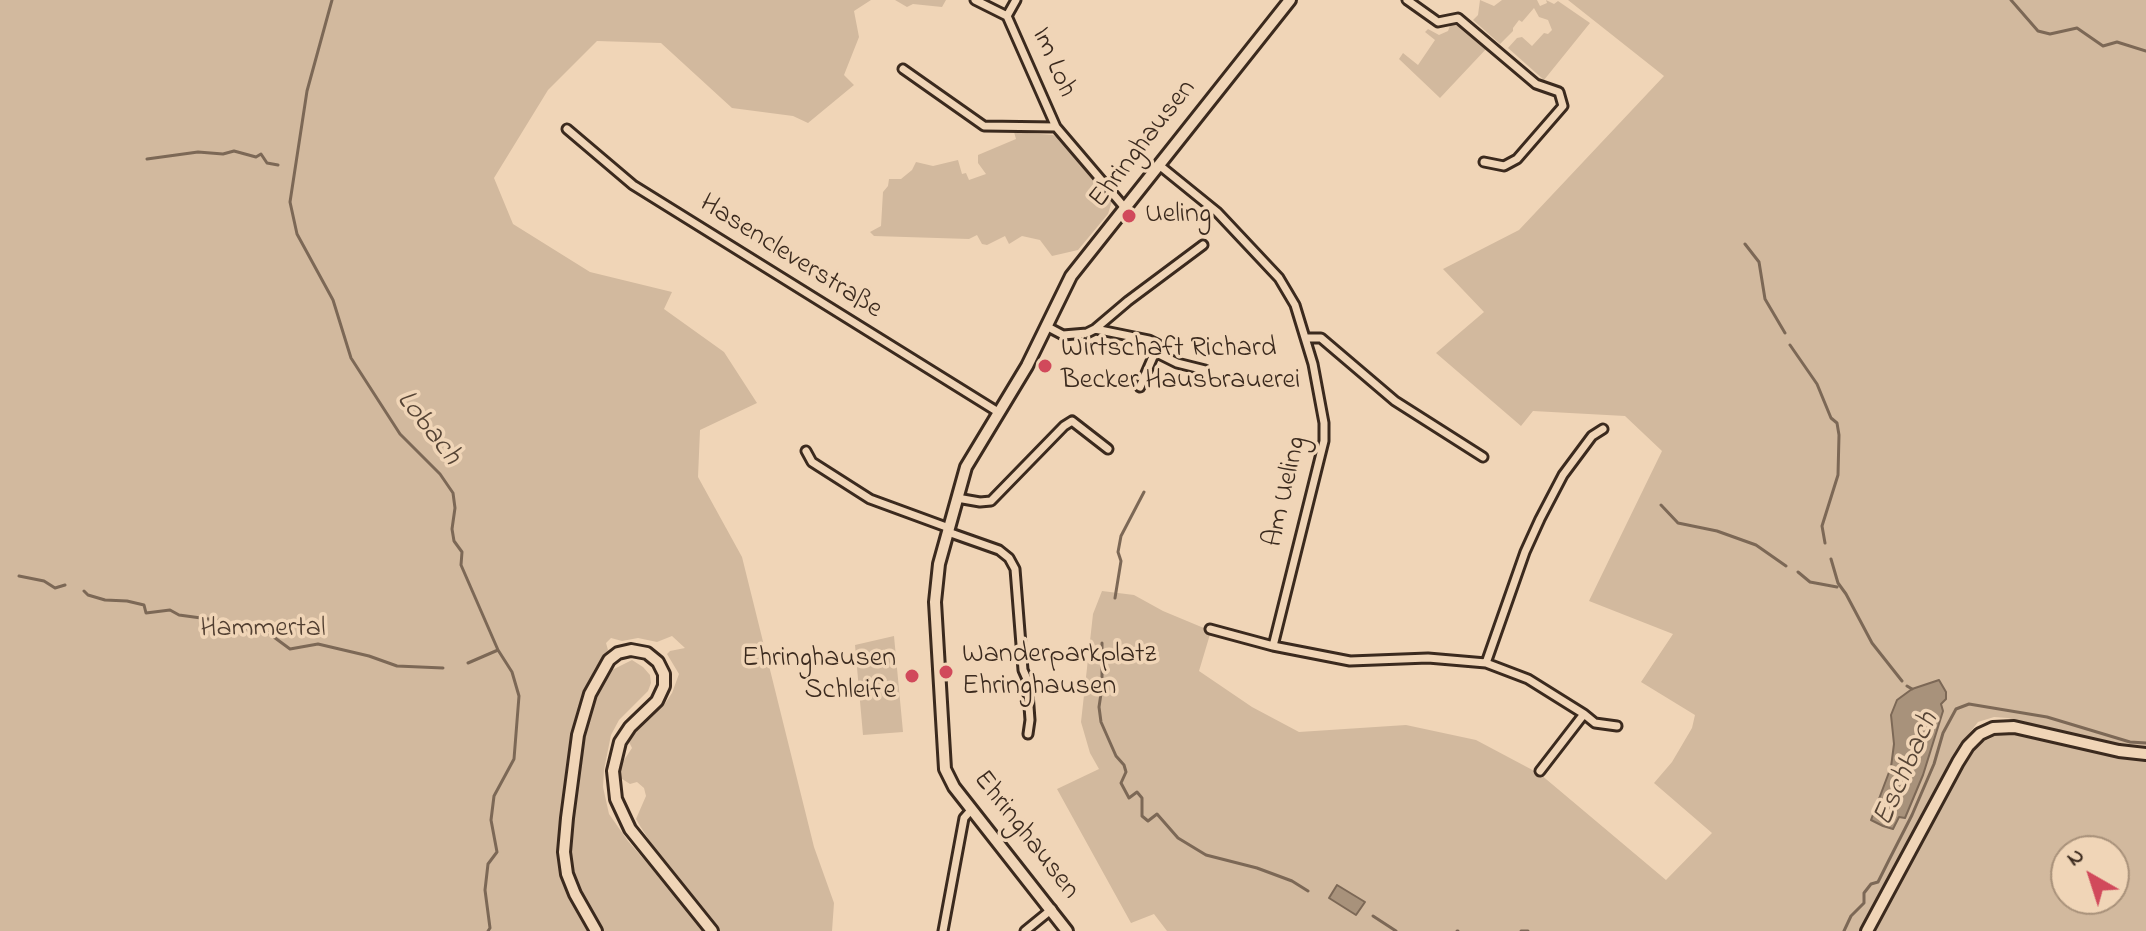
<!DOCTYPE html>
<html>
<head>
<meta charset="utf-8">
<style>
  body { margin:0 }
  #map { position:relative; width:2146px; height:931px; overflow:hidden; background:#f0d5b7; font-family:"Indie Flower",sans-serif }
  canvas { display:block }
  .north { position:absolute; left:2050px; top:835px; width:80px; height:80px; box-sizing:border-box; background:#f0d5b7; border:2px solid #a8917a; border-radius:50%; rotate:321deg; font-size:22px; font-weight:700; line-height:32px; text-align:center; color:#3b2a1e }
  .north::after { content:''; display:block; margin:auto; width:28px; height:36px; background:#d1495b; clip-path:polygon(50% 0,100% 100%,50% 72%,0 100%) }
</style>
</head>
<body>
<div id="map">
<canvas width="2146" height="931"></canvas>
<div class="north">N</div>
</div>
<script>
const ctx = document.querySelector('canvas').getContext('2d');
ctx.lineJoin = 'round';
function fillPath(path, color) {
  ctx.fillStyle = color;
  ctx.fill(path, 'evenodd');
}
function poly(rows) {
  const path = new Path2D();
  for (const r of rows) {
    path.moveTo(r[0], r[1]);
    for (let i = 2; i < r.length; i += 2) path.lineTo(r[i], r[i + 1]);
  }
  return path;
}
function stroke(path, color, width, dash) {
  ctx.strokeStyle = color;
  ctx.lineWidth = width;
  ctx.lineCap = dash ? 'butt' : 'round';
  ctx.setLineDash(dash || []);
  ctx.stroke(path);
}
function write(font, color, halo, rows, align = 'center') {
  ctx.font = font + ' "Indie Flower",sans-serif';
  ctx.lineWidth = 7;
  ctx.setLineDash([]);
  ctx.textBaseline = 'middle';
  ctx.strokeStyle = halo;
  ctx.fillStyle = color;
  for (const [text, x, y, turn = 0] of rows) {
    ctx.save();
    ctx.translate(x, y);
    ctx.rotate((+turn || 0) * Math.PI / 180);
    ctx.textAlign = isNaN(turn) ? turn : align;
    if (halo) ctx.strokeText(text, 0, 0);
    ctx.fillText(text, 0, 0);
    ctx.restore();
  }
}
const green = poly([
  [0,0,871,0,854,11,859,37,844,75,854,85,808,123,793,116,732,108,661,43,597,41,548,90,494,178,513,224,590,272,672,292,664,309,724,352,757,403,700,430,698,477,742,557,814,847,834,903,832,931,719,931,664,863,640,826,636,819,646,796,644,788,637,782,630,784,619,777,618,769,632,748,628,740,664,705,672,693,679,674,667,654,670,651,685,648,672,636,657,642,638,638,622,641,611,638,606,643,608,650,594,670,578,710,563,801,559,850,560,869,566,886,590,931,0,931],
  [895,0,946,0,942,7,913,4,907,7],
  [1480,0,1494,6,1502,0,1537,0,1540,6,1547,3,1546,0,1554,4,1558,1,1590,23,1544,80,1508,48,1517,38,1522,37,1532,46,1544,33,1548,34,1552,30,1548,20,1539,17,1534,8,1522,22,1519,20,1513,28,1513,31,1500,44,1473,20,1478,15],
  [1568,0,2146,0,2146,749,2108,744,2008,718,1994,717,1978,722,1958,748,1862,931,1167,931,1154,914,1131,923,1057,789,1099,769,1090,753,1081,722,1093,614,1102,591,1134,595,1163,611,1211,631,1199,671,1252,707,1299,732,1406,725,1476,740,1540,774,1666,880,1712,833,1654,783,1672,762,1692,728,1695,715,1641,682,1673,634,1589,601,1662,451,1625,416,1533,411,1521,426,1436,353,1484,312,1443,269,1519,230,1664,76],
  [1939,680,1943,699,1932,749,1905,817,1871,819,1891,767,1894,744,1891,715,1897,700],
  [1451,23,1467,30,1487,48,1440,98,1399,59,1403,53,1418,65,1435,40,1425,32,1428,29,1439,35,1448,31],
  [1014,132,1053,135,1062,140,1112,201,1108,214,1078,250,1052,256,1040,240,1022,236,1009,244,1005,236,987,245,982,244,977,235,969,239,874,236,870,232,881,226,883,192,888,186,889,179,901,179,912,170,916,162,933,166,958,160,962,174,966,173,969,180,986,174,978,163,978,155,1016,139],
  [894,636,903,732,863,735,855,645],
  [632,660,643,667,650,675,651,683,648,691,619,720,611,735,604,770,603,787,609,814,628,841,706,931,604,931,577,884,571,866,569,846,572,820,586,729,598,690,610,671],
  [2011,733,2028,734,2128,760,2146,760,2146,931,1873,931,1962,763,1980,743,1995,736],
  [2066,851,2114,851,2114,899,2066,899]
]);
const water = poly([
  [1939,680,1946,692,1946,699,1941,704,1943,711,1923,775,1905,818,1899,817,1893,829,1883,826,1871,820,1891,767,1894,744,1891,715,1897,700,1912,689,1939,680],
  [1337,885,1365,902,1356,915,1329,898,1337,885]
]);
const stream = poly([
  [332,0,307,91,290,202,297,234,333,300,351,358,400,434,440,474,453,493,455,508,452,529,454,541,462,552,461,565,498,650,512,672,519,696,514,759,494,796,491,820,497,852,488,864,485,890,490,928,488,931],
  [2011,0,2038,31,2050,34,2077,28,2103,46,2117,42,2146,51],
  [147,159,198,152,223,154,234,151,256,157,261,154,267,163,278,165],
  [1745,244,1759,262,1765,299,1785,333],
  [1790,345,1817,384,1831,418,1837,423,1839,435,1838,475,1822,526,1825,543],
  [1661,505,1678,523,1717,531,1756,545,1786,566],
  [1831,559,1838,583,1846,594,1872,643,1902,681],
  [1798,572,1810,582,1837,587],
  [19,576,44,581,55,588,65,585],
  [84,591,88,595,105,600,127,601,144,605,146,613,170,610,179,615,223,621,249,632,267,632,290,649,318,644,369,656,397,666,443,668],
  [1115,598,1121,561,1118,552,1121,536,1144,492],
  [1102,643,1102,687,1099,707,1101,722,1116,756,1124,765,1126,772,1121,783,1129,798,1137,792,1142,798,1142,816,1148,821,1157,814,1178,838,1206,855,1257,868,1292,881,1308,891],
  [468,663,498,650],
  [1907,686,1912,689],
  [1373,916,1396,931],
  [1457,931,1458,931],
  [1521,931,1528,931],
  [1844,931,1851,916,1864,903,1864,893,1871,884,1878,882,1889,860,1912,815,1934,764,1943,733,1956,709,1969,704,2047,717,2130,742,2146,743]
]);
const street = poly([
  [975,0,1007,16],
  [1016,0,1007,16,1056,127],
  [1407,0,1438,22,1458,18,1536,84,1559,92,1563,106,1517,159,1504,166,1484,162],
  [903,69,984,126,1056,127,1125,208],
  [567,129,633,185,998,412],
  [1159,165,1217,212,1279,278,1295,305,1313,364,1324,423,1324,441,1273,646,1350,661,1428,658,1486,663,1525,552,1540,519,1563,475,1592,436,1603,429],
  [1046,326,1063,335,1087,333,1095,329,1128,301,1203,245],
  [1095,329,1149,340,1157,344,1155,352,1177,363,1205,370],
  [1306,338,1321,338,1395,401,1483,457],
  [1140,387,1155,352],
  [806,451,812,462,870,499,949,528],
  [957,498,980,502,991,501,1064,426,1072,421,1108,449],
  [948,532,999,550,1009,558,1015,569,1023,670,1027,679,1030,720,1028,734],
  [1210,629,1273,646],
  [1486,663,1528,679,1584,714,1540,771],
  [1584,714,1595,723,1617,726],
  [943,931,964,818,972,809],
  [1025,931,1052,909]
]);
const secondary = poly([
  [596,931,575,894,567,874,564,852,567,818,578,735,590,694,609,660,618,653,631,650,647,653,658,662,664,674,664,686,657,701,630,727,620,742,613,771,616,799,630,829,712,931],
  [1067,931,954,787,945,769,935,602,939,564,966,467,1027,366,1071,276,1290,0],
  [1867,931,1958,762,1968,746,1980,734,1993,728,2014,727,2119,751,2146,754]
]);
const markers = [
  [1129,216,8,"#d1495b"],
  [1045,366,8,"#d1495b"],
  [946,672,8,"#d1495b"],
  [912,676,8,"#d1495b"]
];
const streetNames = [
  ["Im Loh",1052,63,66],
  ["Ehringhausen",1144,145,-52],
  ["Hasencleverstraße",790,258,32],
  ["Am Ueling",1287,492,-77],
  ["Ehringhausen",1025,836,52]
];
const poiNames = [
  ["Ueling",1145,216],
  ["Wirtschaft Richard",1061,350],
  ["Becker Hausbrauerei",1061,382],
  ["Wanderparkplatz",962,656],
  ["Ehringhausen",962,688],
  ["Ehringhausen",896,660,"right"],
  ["Schleife",896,692,"right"]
];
const parkNames = [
  ["Hammertal",263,630]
];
const waterNames = [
  ["Lobach",427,429,52],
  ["Eschbach",1908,770,-66]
];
fillPath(green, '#d2b99e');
fillPath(water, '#a8927b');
stroke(water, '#7c6856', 2);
stroke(stream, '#7c6856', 3);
stroke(street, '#3b2a1e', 13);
stroke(secondary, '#3b2a1e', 16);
stroke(street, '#f0d5b7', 7);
stroke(secondary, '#f0d5b7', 10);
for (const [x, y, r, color] of markers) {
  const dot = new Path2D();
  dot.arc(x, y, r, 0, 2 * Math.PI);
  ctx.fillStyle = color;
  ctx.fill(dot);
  stroke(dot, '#f0d5b7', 3);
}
write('28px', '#3b2a1e', '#f0d5b7', streetNames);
write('28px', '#3b2a1e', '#f0d5b7', poiNames, 'left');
write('28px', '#523f31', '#f0d5b7', parkNames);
write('italic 30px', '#564435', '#f0d5b7', waterNames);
</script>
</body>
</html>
